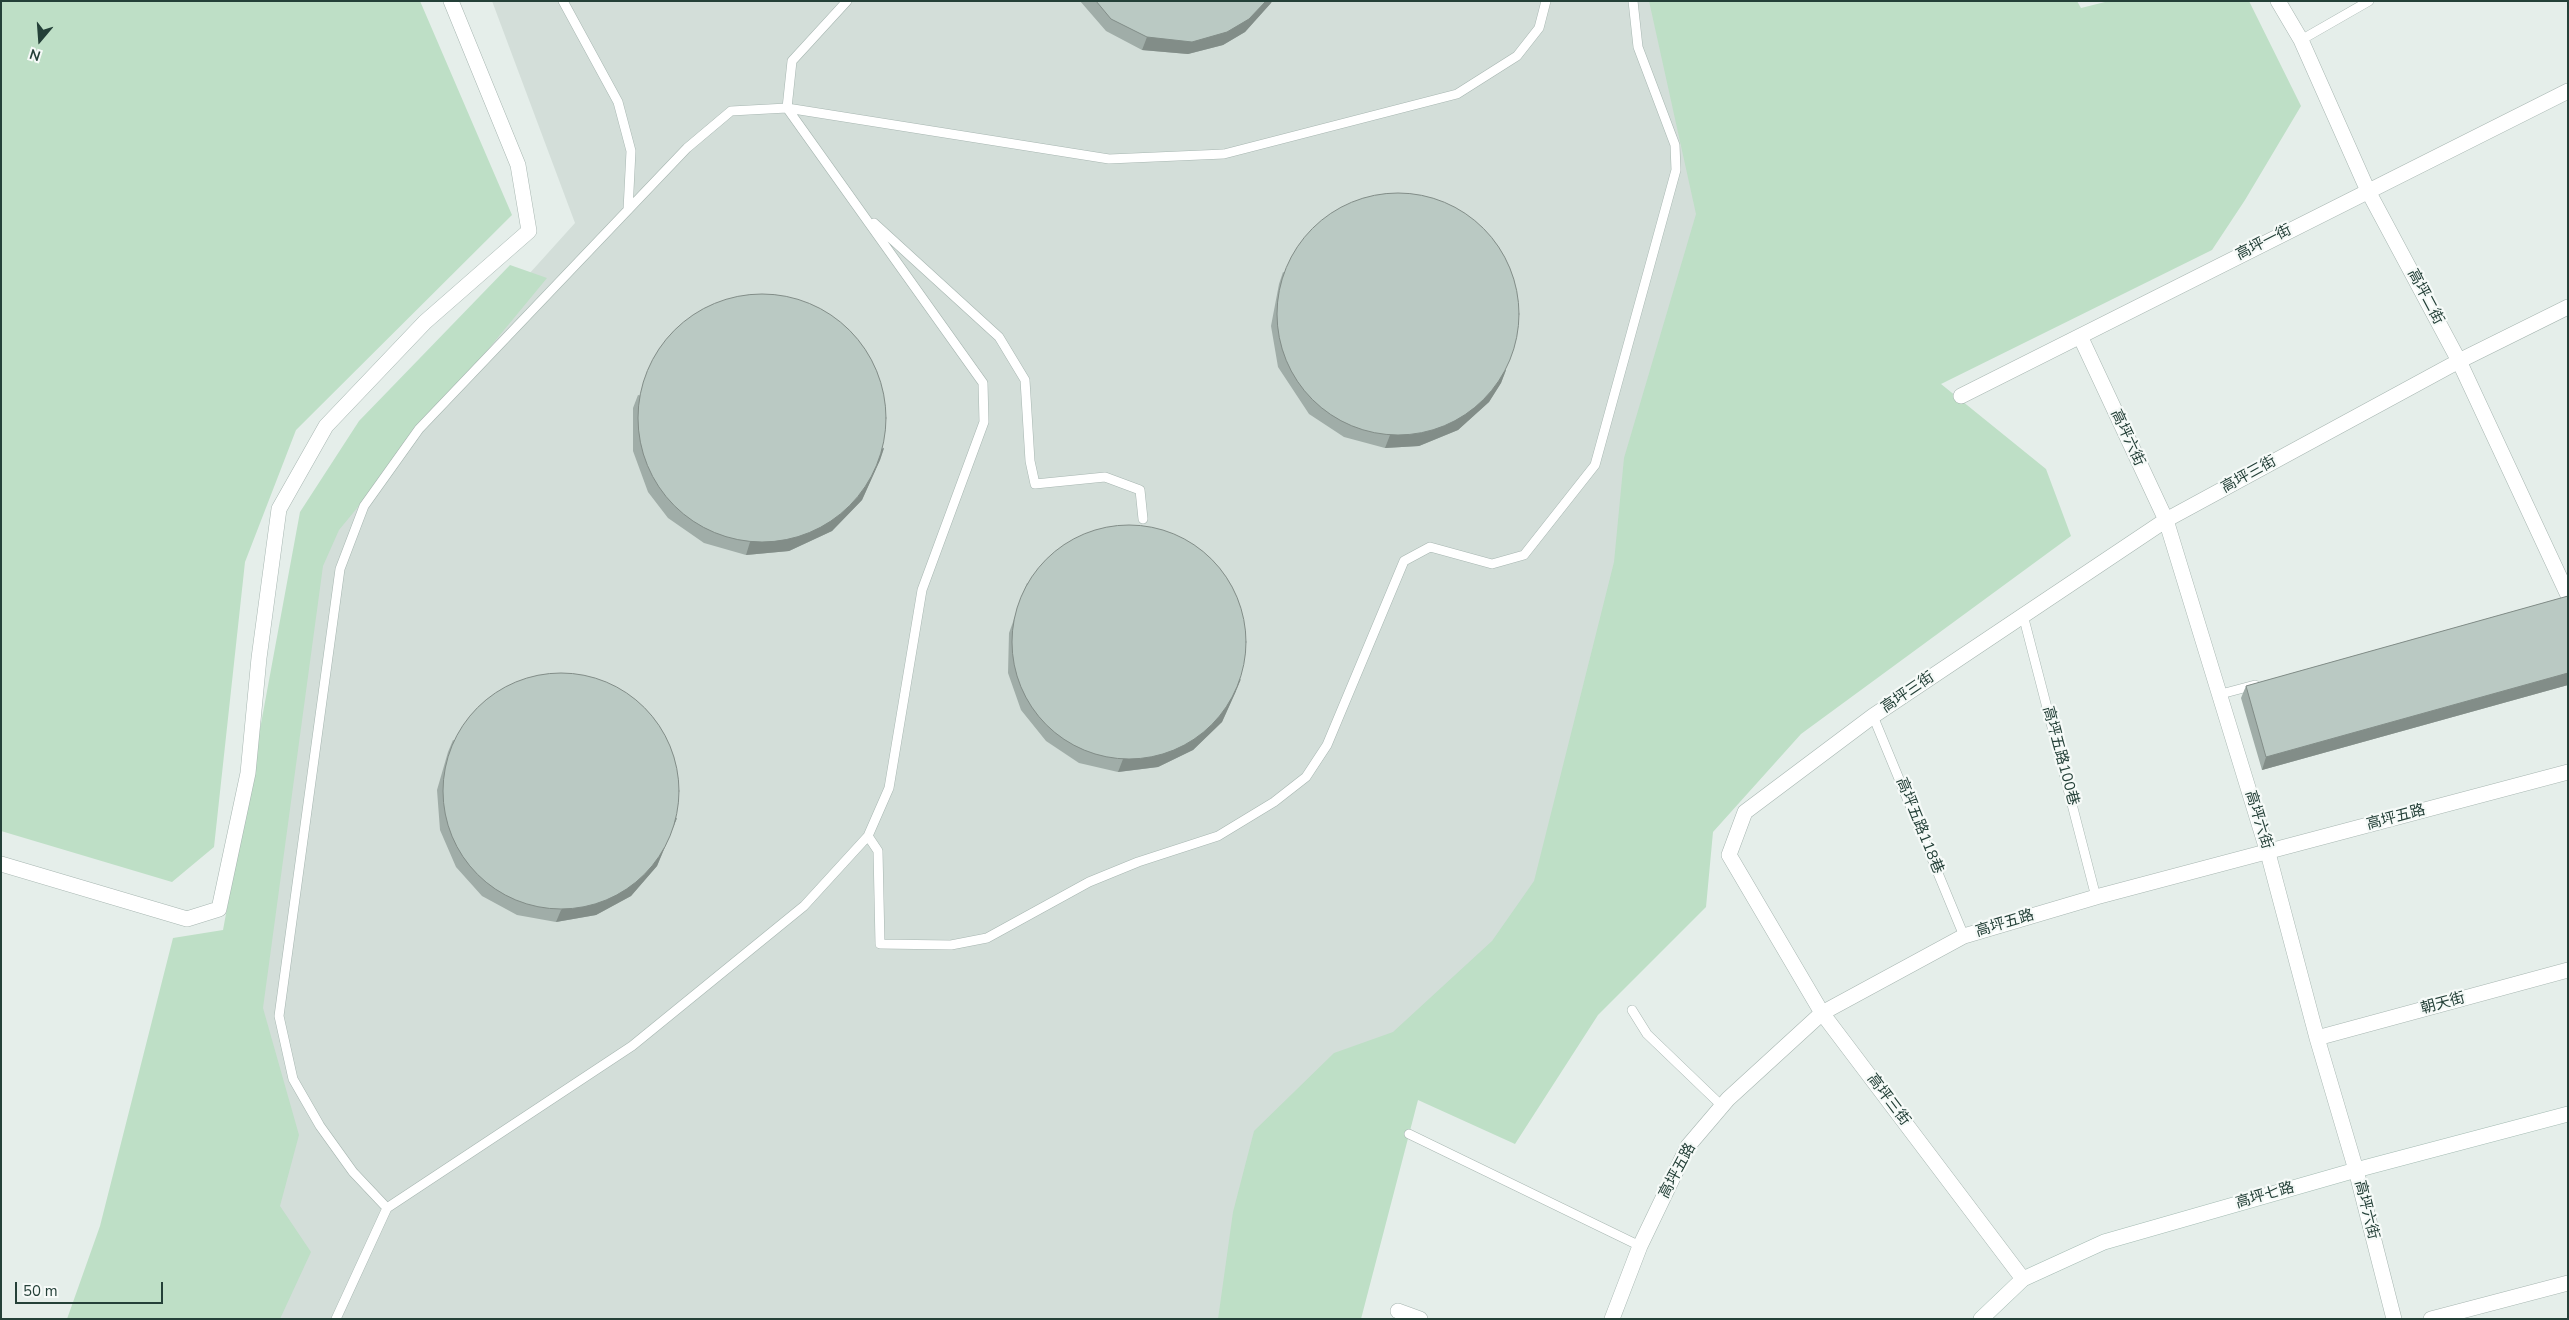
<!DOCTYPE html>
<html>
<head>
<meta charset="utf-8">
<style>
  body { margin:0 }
  #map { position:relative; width:2569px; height:1320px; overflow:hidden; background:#e5eeea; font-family:"Nunito Sans",sans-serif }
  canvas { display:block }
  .frame { position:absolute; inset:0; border:2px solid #244038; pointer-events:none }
  .north { position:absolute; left:15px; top:15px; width:50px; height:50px; -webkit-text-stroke:4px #f6faf8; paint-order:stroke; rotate:198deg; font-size:14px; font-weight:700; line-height:20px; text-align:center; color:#244038 }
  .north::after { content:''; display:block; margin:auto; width:18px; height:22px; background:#244038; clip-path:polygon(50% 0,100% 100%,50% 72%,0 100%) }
  .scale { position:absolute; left:15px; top:1282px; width:148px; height:22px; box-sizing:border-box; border:2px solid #244038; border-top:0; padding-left:6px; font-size:15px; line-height:18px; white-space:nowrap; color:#244038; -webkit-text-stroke:4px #f6faf8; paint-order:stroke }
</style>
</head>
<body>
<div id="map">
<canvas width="2569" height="1320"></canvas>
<div class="frame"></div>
<div class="north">N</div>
<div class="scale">50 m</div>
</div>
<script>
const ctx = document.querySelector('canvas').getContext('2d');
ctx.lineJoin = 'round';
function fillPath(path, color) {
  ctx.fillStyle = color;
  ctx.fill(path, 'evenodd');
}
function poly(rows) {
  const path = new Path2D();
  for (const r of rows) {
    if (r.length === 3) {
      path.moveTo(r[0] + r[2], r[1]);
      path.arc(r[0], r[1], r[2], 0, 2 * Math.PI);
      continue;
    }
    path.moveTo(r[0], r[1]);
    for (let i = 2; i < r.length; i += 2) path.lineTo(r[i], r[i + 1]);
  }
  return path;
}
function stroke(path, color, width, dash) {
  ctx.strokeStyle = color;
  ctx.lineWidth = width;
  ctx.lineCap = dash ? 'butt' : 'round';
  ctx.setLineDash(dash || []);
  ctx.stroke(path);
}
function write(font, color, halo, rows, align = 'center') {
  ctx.font = font + ' "Nunito Sans","Noto Sans TC",sans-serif';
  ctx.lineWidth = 4.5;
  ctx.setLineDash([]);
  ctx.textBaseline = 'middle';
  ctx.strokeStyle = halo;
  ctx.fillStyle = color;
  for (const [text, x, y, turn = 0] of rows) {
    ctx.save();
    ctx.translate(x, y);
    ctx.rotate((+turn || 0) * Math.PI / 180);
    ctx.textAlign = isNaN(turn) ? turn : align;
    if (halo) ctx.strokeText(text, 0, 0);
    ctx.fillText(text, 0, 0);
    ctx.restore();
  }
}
const built = poly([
  [492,1,1720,1,1784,191,1551,929,1413,1070,1306,1319,182,1319,316,510,575,223]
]);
const green = poly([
  [1,1,420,1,512,215,296,430,245,562,214,847,172,882,1,831],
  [1649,1,2077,1,2081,8,2109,1,2249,1,2301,106,2245,200,2212,250,1941,384,2046,469,2071,536,1801,734,1713,832,1706,907,1598,1015,1515,1144,1418,1100,1361,1319,1218,1319,1233,1212,1254,1131,1334,1053,1393,1032,1492,941,1534,881,1614,562,1624,458,1696,214],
  [510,265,547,278,339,530,323,566,263,1008,299,1135,280,1206,311,1252,280,1319,67,1319,100,1226,173,938,223,930,300,512,359,421]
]);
const lane = poly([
  [563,1,618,102,631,151,628,210],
  [847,1,792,61,787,108,1109,159,1224,154,1457,94,1517,56,1539,28,1546,1],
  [2301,40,2369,1],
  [874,223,999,337,1025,380,1030,461,1035,484,1105,477,1140,490,1143,519],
  [2023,615,2096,897],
  [2221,694,2255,685],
  [1873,716,1964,936],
  [868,836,878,851,880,944,951,945,987,938,1089,882,1138,862,1218,836,1274,802,1306,777,1327,745,1404,561,1430,547,1492,564,1524,555,1595,465,1676,170,1675,145,1638,47,1633,1],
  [1632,1010,1647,1034,1722,1106],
  [1409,1134,1640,1246],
  [336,1319,387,1208,632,1046,804,906,868,836,889,788,922,590,984,422,983,383,787,108,731,111,687,148,419,429,364,506,340,569,279,1016,293,1079,320,1126,353,1172,387,1208]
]);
const street = poly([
  [2278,1,2301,40,2368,191,2459,361,2568,595],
  [2080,336,2166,520,2268,853,2317,1038,2356,1170,2394,1319],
  [1961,396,2568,91],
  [1,864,187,919,219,909,248,773,259,658,279,509,326,426,425,322,529,231,518,165,451,1],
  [2317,1038,2568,970],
  [2023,1279,1822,1013,1729,855,1745,812,1873,716,2166,520,2459,361,2568,307],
  [1398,1311,1420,1319],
  [1612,1319,1640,1246,1688,1146,1728,1099,1822,1013,1964,936,2096,897,2568,772],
  [2431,1319,2568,1283]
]);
const secondary = poly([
  [1981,1319,2023,1279,2104,1242,2356,1170,2568,1114]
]);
const wall = poly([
  [1080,1,1272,1,1271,3,1245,32,1223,45,1188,54,1142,50,1106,31],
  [1283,272,1506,370,1501,383,1489,402,1458,430,1419,446,1385,448,1344,437,1309,414,1278,367,1271,326,1279,284],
  [638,395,884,448,880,460,862,500,832,531,789,551,746,555,704,543,668,518,648,492,633,451,633,408],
  [1027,583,1236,691,1222,722,1193,750,1158,767,1118,772,1079,763,1046,741,1021,710,1008,673,1009,633],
  [2568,596,2568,685,2262,770,2241,698,2246,686],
  [453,740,677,818,657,866,631,896,596,915,556,922,517,915,482,896,456,867,440,830,437,790,448,752]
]);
const shadedWall = poly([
  [1266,1,1272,1,1271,3,1245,32,1223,45,1188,54,1142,50,1147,37],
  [1506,370,1501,383,1489,402,1458,430,1419,446,1385,448,1390,435],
  [884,448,880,460,862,500,832,531,789,551,746,555,750,542],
  [2568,673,2568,685,2262,770,2266,757],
  [1241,679,1236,691,1222,722,1193,750,1158,767,1118,772,1123,759],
  [677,818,657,866,631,896,596,915,556,922,561,910]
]);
const building = poly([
  [1096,1,1266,1,1249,19,1227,32,1192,42,1147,37,1111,19,1096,1],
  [1398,314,121],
  [762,418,124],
  [1129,642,117],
  [2568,596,2568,673,2266,757,2246,686,2568,596],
  [561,791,118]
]);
const streetNames = [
  ["高坪一街",2264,243,-27],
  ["高坪二街",2425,297,62],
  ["高坪六街",2127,438,65],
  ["高坪三街",2249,475,-29],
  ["高坪三街",1908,693,-34],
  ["高坪五路100巷",2060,756,75],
  ["高坪五路",2396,818,-15],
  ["高坪六街",2258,820,73],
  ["高坪五路118巷",1919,826,68],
  ["高坪五路",2005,924,-17],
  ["朝天街",2443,1004,-15],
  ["高坪三街",1888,1100,53],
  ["高坪五路",1678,1171,-62],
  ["高坪七路",2265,1196,-16],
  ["高坪六街",2366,1210,76]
];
fillPath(built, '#d3ded9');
fillPath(green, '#bedfc6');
stroke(lane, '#a7b6b1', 10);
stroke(street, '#a7b6b1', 16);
stroke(secondary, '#a3bab2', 16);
stroke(lane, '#fff', 9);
stroke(street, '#fff', 15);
stroke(secondary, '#fff', 15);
fillPath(wall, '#a0ada8');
fillPath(shadedWall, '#828d88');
fillPath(building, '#bac9c3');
stroke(building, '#828d88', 1);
write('15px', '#244038', '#f6faf8', streetNames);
</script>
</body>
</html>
